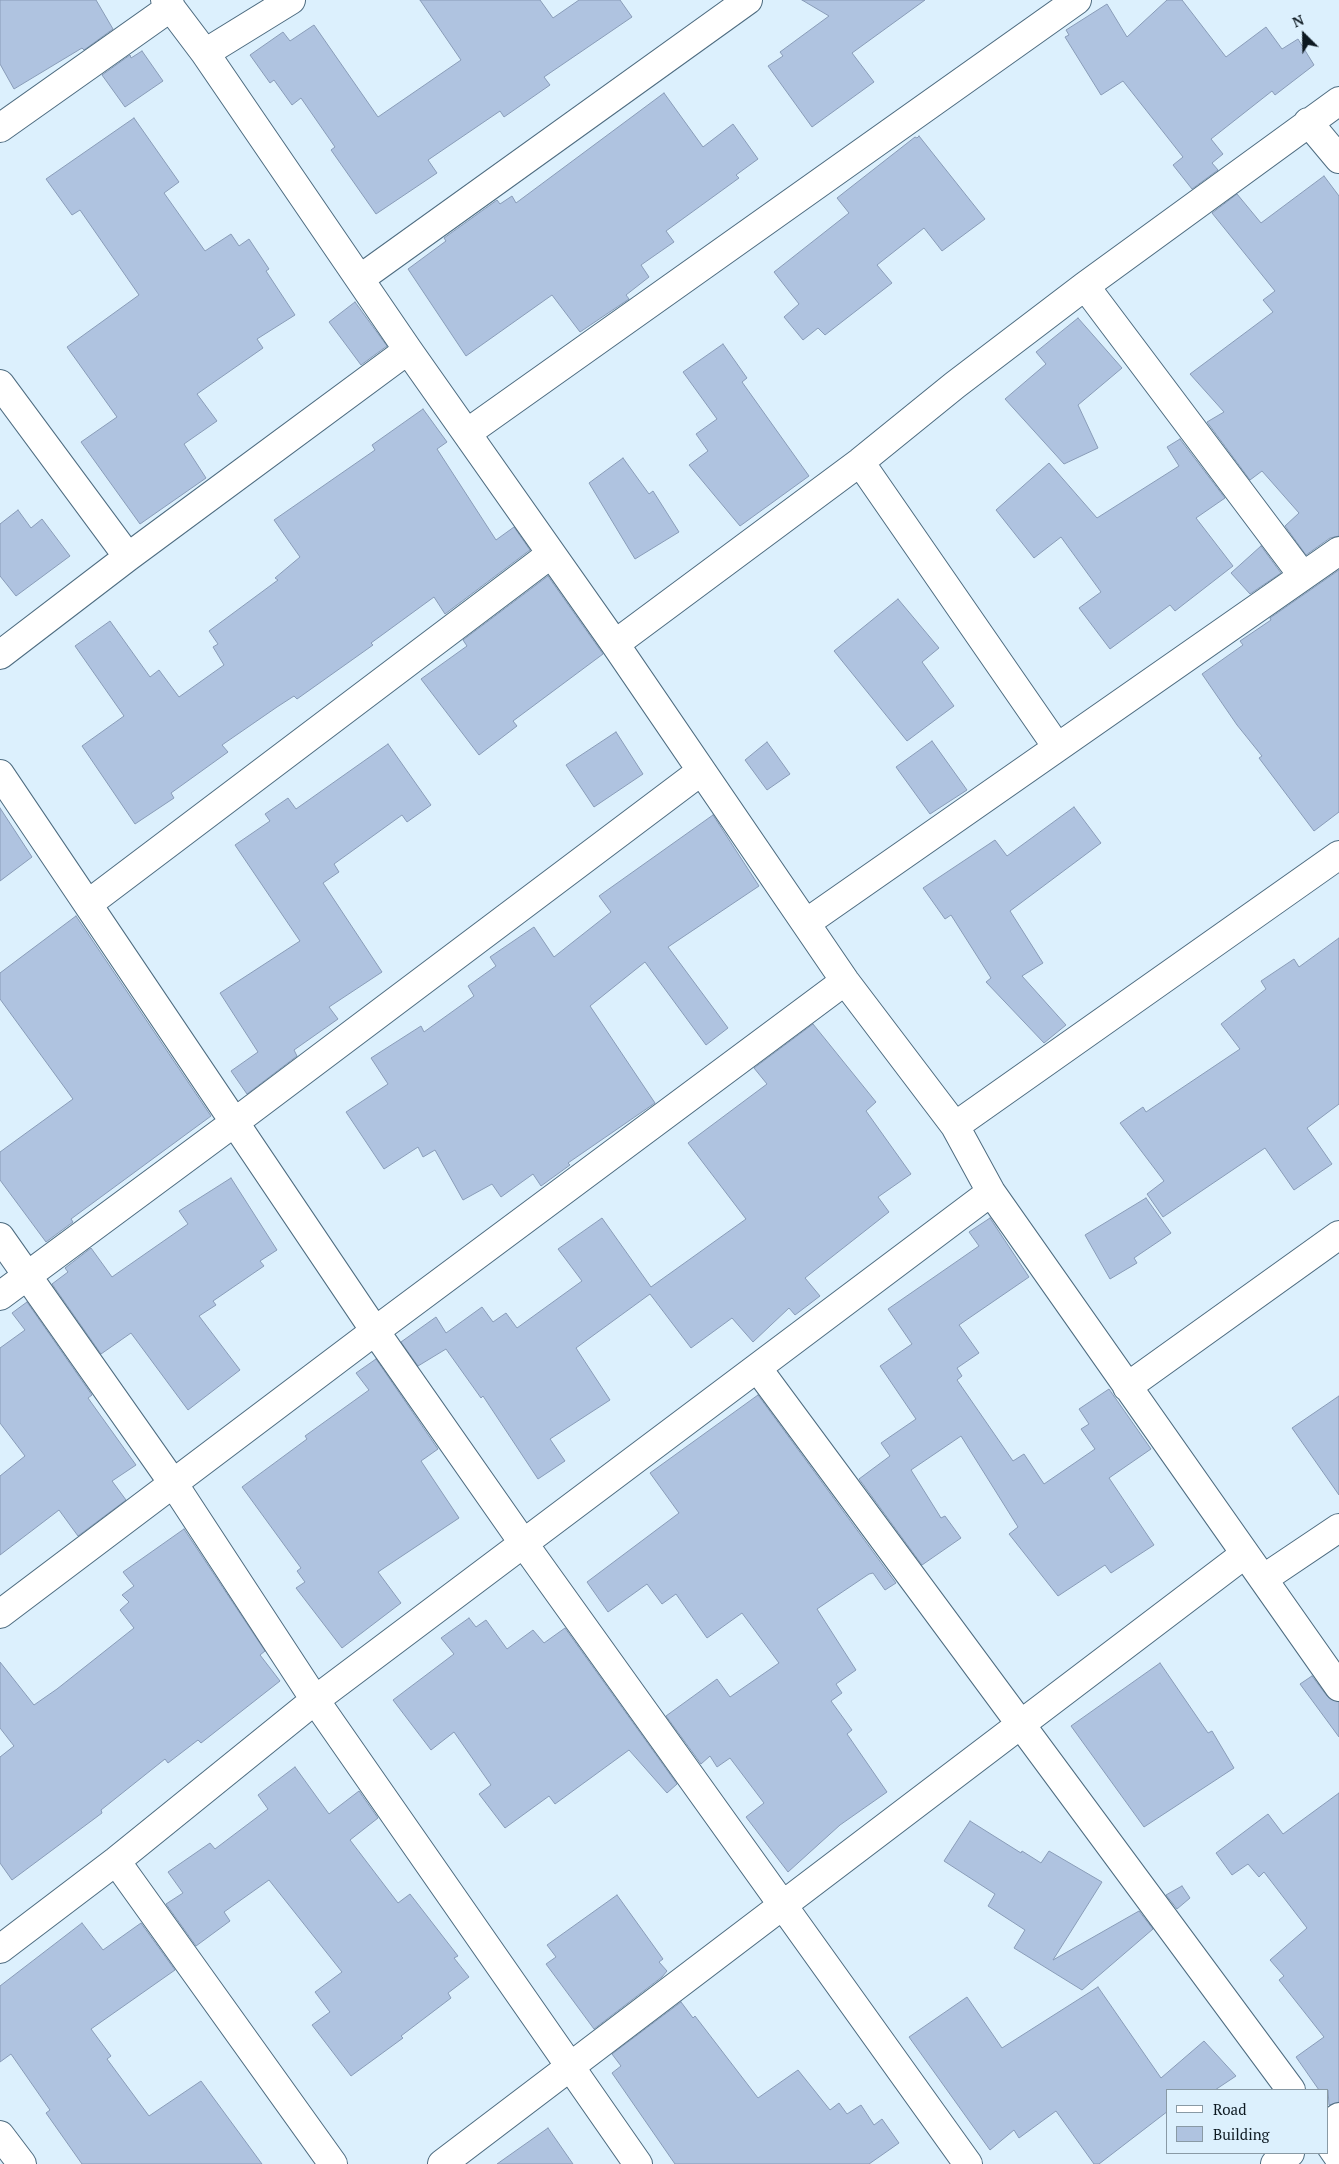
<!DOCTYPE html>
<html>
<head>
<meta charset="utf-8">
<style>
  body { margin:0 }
  #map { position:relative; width:1339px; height:2164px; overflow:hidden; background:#dcf0fd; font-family:"PT Serif",serif }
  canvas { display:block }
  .legend { position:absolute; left:1166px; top:2089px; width:162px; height:65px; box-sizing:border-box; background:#dcf0fd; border:1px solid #899aa5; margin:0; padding:6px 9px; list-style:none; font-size:15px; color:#0d1921 }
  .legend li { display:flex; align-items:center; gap:10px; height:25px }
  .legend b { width:25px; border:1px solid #899aa5 }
  .north { position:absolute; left:1279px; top:10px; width:50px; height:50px; -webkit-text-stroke:4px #dcf0fd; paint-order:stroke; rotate:337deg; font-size:14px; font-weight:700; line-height:20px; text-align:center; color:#0d1921 }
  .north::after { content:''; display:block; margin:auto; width:18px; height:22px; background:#0d1921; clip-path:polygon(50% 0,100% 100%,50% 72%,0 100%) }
</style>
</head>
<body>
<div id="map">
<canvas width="1339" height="2164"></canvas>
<ul class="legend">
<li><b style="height:6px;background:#fff"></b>Road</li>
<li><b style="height:14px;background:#afc3e0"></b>Building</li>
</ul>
<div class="north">N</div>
</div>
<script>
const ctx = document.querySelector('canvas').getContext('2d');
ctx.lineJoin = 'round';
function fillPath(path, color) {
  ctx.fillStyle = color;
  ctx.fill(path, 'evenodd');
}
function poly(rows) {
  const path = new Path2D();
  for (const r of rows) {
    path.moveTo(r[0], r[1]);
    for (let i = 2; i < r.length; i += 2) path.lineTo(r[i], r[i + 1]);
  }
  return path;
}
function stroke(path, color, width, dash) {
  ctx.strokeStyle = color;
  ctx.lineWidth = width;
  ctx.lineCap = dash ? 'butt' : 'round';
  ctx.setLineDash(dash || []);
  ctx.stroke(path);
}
const building = poly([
  [0,0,96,0,113,29,84,50,82,48,14,89,0,64,0,0],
  [420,0,540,0,553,18,579,0,620,0,632,17,544,77,550,85,504,117,500,111,428,160,437,173,376,214,331,150,335,147,301,98,292,105,274,80,270,83,250,55,283,32,290,41,314,25,378,117,461,60,420,0],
  [802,0,925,0,852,53,874,82,812,127,768,66,783,56,780,52,829,16,802,0],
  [1167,0,1182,0,1226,57,1266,27,1282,49,1298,39,1314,65,1275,95,1272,91,1211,139,1223,154,1212,163,1218,170,1192,189,1173,165,1183,157,1123,81,1101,95,1065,37,1069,35,1066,30,1107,4,1127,37,1167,0],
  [142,51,163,81,125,107,102,75,130,55,131,58,142,51],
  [664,93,703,147,733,124,758,159,736,175,739,178,666,231,674,242,641,265,649,277,626,295,629,299,580,332,552,295,466,356,408,269,446,241,444,238,497,200,500,204,512,196,516,203,664,93],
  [134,118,179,182,164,193,205,251,231,234,239,246,249,239,269,269,266,271,295,315,257,339,263,348,197,394,217,421,184,444,206,478,140,524,81,442,117,417,67,347,139,295,80,210,72,215,46,179,134,118],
  [919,136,985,219,942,251,924,228,877,265,892,283,825,335,818,328,803,340,784,317,799,304,774,272,849,213,837,198,915,137,917,138,919,136],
  [1324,176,1339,196,1339,536,1330,538,1306,555,1285,526,1299,513,1262,471,1250,480,1207,422,1224,412,1190,374,1273,312,1263,300,1275,291,1212,213,1237,194,1261,223,1324,176],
  [355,302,387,346,361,365,329,322,355,302],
  [1078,318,1122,368,1078,405,1098,448,1064,464,1005,399,1046,364,1036,352,1078,318],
  [723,344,747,378,742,382,809,476,740,526,689,465,708,451,696,434,717,419,683,372,723,344],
  [423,409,447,442,437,449,496,540,514,527,530,550,445,614,434,597,371,643,373,645,297,699,294,696,277,707,222,745,228,752,171,793,174,798,135,824,82,746,124,716,75,646,110,621,150,677,159,670,179,697,224,665,213,647,218,644,209,631,278,580,275,578,300,557,274,520,375,450,372,445,423,409],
  [1180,439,1225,498,1196,518,1233,566,1175,611,1170,605,1110,649,1079,608,1101,592,1061,537,1034,558,996,510,1049,463,1097,518,1179,466,1167,447,1180,439],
  [623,458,649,494,653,491,679,532,635,559,589,483,623,458],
  [18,510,31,528,42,519,70,556,16,596,0,576,0,524,18,510],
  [1261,546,1281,573,1250,594,1231,573,1261,546],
  [1339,570,1339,812,1314,831,1259,758,1262,756,1237,725,1202,674,1243,645,1240,641,1271,620,1270,618,1339,570],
  [548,576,603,654,513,721,517,726,479,755,421,679,467,646,463,640,548,576],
  [898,599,939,648,922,662,954,706,907,741,834,651,898,599],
  [616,732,643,774,594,807,566,765,616,732],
  [932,741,967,790,930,814,896,767,932,741],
  [767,742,790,774,767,790,745,760,767,742],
  [388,744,431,805,407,822,402,815,334,864,339,872,323,883,382,972,329,1007,338,1019,294,1050,297,1056,247,1094,231,1071,258,1052,220,993,300,941,235,845,270,821,265,814,288,798,296,809,388,744],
  [1074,807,1101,843,1010,911,1043,963,1022,976,1066,1025,1044,1043,986,982,991,978,951,915,945,919,923,888,995,840,1007,856,1074,807],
  [0,808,32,857,0,881,0,808],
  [713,815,759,886,668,947,728,1028,706,1045,645,962,590,1006,655,1103,568,1163,570,1165,541,1186,533,1174,501,1197,492,1184,463,1200,435,1150,423,1157,418,1147,384,1169,346,1112,388,1084,371,1058,421,1026,424,1032,474,996,468,986,496,966,490,957,534,927,554,957,611,912,599,896,713,815],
  [76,916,211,1116,71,1219,73,1222,46,1242,0,1180,0,1152,73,1099,0,999,0,973,76,916],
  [1339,938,1339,1104,1307,1128,1332,1164,1294,1190,1265,1148,1163,1217,1147,1194,1164,1181,1120,1123,1143,1107,1146,1112,1240,1049,1221,1024,1266,989,1261,981,1294,959,1299,967,1339,938],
  [813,1024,876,1102,866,1111,911,1174,878,1197,889,1212,805,1278,820,1296,795,1315,789,1308,753,1342,732,1318,691,1348,650,1294,576,1348,610,1400,550,1439,565,1461,538,1479,483,1396,481,1398,446,1349,418,1366,401,1342,436,1317,446,1333,482,1307,493,1322,506,1313,517,1328,582,1281,558,1249,602,1218,651,1287,746,1219,688,1143,767,1084,754,1068,813,1024],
  [231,1178,277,1250,260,1261,264,1266,213,1301,216,1305,199,1316,240,1370,188,1410,131,1333,101,1354,52,1284,68,1272,65,1268,91,1248,112,1277,188,1224,179,1211,231,1178],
  [1146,1198,1171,1233,1134,1258,1137,1263,1110,1279,1085,1235,1146,1198],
  [990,1218,1029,1277,959,1325,979,1353,957,1368,962,1376,957,1380,1013,1461,1024,1454,1044,1484,1095,1449,1081,1429,1089,1424,1079,1409,1109,1389,1151,1449,1109,1478,1154,1545,1111,1573,1105,1565,1058,1596,1009,1534,1018,1527,961,1436,911,1470,941,1518,945,1516,961,1538,922,1565,859,1479,890,1456,881,1443,916,1419,880,1366,912,1344,888,1309,979,1246,969,1232,990,1218],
  [27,1302,92,1395,88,1398,136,1465,112,1481,126,1500,78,1536,59,1510,0,1555,0,1476,25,1456,0,1423,0,1348,25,1330,12,1313,27,1302],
  [376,1359,438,1449,421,1461,459,1518,378,1572,401,1603,342,1648,296,1588,305,1582,297,1571,301,1568,242,1487,307,1439,305,1436,369,1390,356,1373,376,1359],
  [758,1395,896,1583,885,1590,873,1573,869,1574,817,1609,856,1670,836,1684,842,1693,831,1701,852,1730,847,1734,887,1792,840,1825,788,1872,746,1817,764,1803,730,1758,717,1767,710,1756,701,1764,666,1716,717,1679,730,1697,779,1663,742,1613,707,1638,676,1594,662,1604,647,1584,608,1612,587,1582,679,1513,650,1473,758,1395],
  [1339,1396,1339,1495,1292,1428,1339,1396],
  [184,1529,265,1651,260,1655,280,1681,201,1743,198,1740,168,1763,165,1759,101,1810,102,1813,12,1880,0,1863,0,1757,14,1746,0,1728,0,1662,34,1705,57,1689,134,1628,120,1610,129,1602,122,1595,134,1586,123,1572,184,1529],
  [469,1618,476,1627,486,1620,507,1649,533,1630,544,1643,565,1628,677,1784,667,1793,629,1750,555,1804,549,1796,505,1828,479,1794,491,1785,454,1732,431,1750,393,1700,454,1654,441,1638,469,1618],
  [1160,1663,1208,1733,1212,1731,1234,1768,1144,1827,1071,1726,1160,1663],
  [1312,1676,1327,1696,1339,1702,1339,1737,1300,1684,1312,1676],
  [295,1767,329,1814,359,1791,378,1818,350,1840,398,1903,410,1894,458,1956,454,1958,469,1977,448,1993,451,1998,401,2036,403,2038,351,2076,312,2025,330,2012,315,1992,342,1972,269,1880,224,1912,230,1921,196,1946,166,1904,183,1893,168,1872,210,1843,215,1849,268,1809,258,1795,295,1767],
  [1339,1793,1339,2102,1329,2105,1328,2090,1319,2090,1296,2057,1324,2037,1279,1980,1284,1976,1270,1960,1307,1928,1264,1872,1259,1877,1248,1864,1232,1875,1216,1853,1268,1814,1283,1834,1339,1793],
  [970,1821,1021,1853,1022,1851,1041,1863,1049,1851,1102,1882,1053,1960,1139,1911,1153,1929,1082,1990,1014,1948,1025,1930,988,1906,995,1894,944,1861,970,1821],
  [1182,1886,1190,1898,1177,1909,1166,1895,1182,1886],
  [617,1895,663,1959,659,1962,667,1971,662,1977,594,2029,546,1964,556,1957,547,1945,617,1895],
  [82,1923,103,1950,141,1923,175,1970,91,2029,111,2056,107,2059,149,2116,201,2081,262,2164,82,2164,46,2113,50,2110,11,2054,0,2062,0,1986,82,1923],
  [1098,1987,1161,2078,1204,2041,1236,2076,1215,2090,1168,2090,1168,2111,1099,2164,1094,2164,1056,2111,1019,2138,1014,2130,990,2150,909,2037,967,1997,1002,2048,1098,1987],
  [681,2002,693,2018,695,2016,758,2098,798,2070,830,2110,839,2103,847,2114,861,2105,874,2125,882,2119,899,2143,869,2164,675,2164,612,2073,621,2066,612,2054,681,2002],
  [548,2128,573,2164,497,2164,548,2128]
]);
const street = poly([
  [165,0,205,53,408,350,615,644,845,981,955,1126,991,1192,1339,1687],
  [205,53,291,0],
  [1308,122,1339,159],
  [0,128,171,7],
  [361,278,748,0],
  [1085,286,1303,576],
  [0,384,128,557],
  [467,433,1077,0],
  [860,462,1057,747],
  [615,644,860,462,955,385,1085,286,1339,101],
  [0,655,128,557,408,350],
  [0,774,375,1331,524,1544,968,2164],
  [88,904,551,554],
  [806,923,1339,551],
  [955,1126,1339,855],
  [0,1237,173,1483,315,1700,638,2164],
  [0,1296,235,1122,700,772],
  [758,1369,1291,2090],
  [1127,1387,1339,1235],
  [1263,1579,1339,1528],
  [0,1614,375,1331,845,981],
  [116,1861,333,2164],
  [0,1949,116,1861,315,1700,991,1192],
  [1328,2125,1339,2117],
  [0,2135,22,2164],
  [1328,2142,1339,2158],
  [442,2164,1245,1554],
  [1275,2164,1290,2153]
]);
fillPath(building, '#afc3e0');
stroke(building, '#899cb8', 1);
stroke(street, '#4e6c80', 30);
stroke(street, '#fff', 28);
</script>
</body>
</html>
